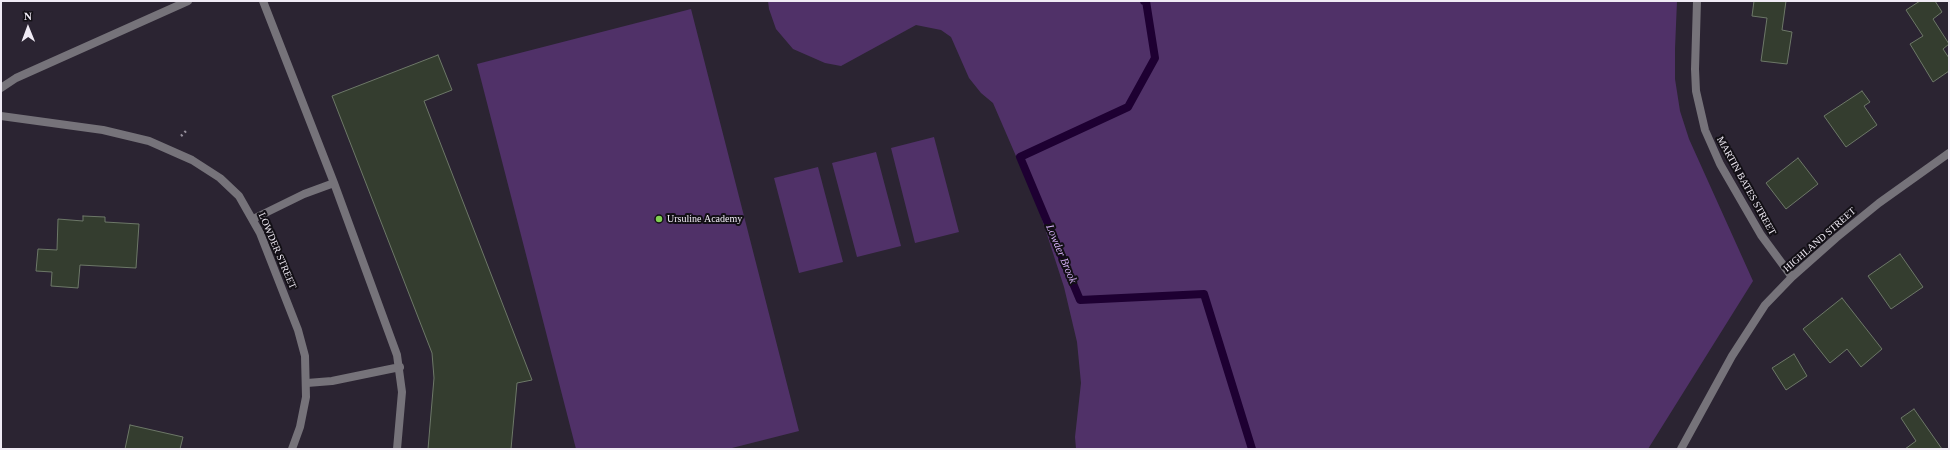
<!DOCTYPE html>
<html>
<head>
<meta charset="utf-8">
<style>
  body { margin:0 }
  #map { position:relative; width:1950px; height:450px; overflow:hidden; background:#2b2432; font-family:"Times New Roman",serif }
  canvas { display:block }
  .frame { position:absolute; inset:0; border:2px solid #f0ebf5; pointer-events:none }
  .north { position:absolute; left:8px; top:8px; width:40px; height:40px; -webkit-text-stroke:3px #120f15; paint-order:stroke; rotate:359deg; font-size:11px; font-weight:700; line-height:16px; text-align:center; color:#f0ebf5 }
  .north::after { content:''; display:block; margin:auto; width:14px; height:18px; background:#f0ebf5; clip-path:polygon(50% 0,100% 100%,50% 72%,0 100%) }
</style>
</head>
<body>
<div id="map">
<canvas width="1950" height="450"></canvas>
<div class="frame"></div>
<div class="north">N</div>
</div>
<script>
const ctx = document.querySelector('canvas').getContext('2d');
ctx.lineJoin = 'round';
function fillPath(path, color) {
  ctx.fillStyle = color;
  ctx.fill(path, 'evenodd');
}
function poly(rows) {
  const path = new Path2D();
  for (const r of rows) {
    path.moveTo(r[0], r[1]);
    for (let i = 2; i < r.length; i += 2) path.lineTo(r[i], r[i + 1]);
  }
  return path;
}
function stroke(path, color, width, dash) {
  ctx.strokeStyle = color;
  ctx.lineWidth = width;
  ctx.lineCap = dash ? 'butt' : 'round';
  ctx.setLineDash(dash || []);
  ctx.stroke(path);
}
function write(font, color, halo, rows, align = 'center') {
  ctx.font = font + ' "Times New Roman",serif';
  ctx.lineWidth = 4;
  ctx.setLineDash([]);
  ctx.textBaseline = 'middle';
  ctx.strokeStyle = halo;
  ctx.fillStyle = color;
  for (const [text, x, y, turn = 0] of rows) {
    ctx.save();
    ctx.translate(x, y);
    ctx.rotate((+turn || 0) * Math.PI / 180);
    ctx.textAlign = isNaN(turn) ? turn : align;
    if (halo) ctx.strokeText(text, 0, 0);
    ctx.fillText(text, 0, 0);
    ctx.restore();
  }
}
const green = poly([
  [768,1,1677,1,1675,49,1675,79,1680,111,1689,139,1753,281,1648,449,1076,449,1075,437,1081,383,1077,342,1064,287,1038,207,993,103,981,93,969,78,951,37,941,30,916,25,841,66,825,63,793,49,776,29,769,9],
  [691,9,799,431,728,449,576,449,477,64],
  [934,137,959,232,915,243,891,148],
  [876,152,901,246,857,257,832,163],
  [818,167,843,262,799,273,774,178]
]);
const stream = poly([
  [1144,1,1146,1,1155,58,1128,107,1020,157,1080,300,1204,294,1252,449]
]);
const building = poly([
  [1754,1,1786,1,1782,30,1792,32,1787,64,1761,61,1767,18,1752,16,1754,1],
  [1920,1,1935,1,1942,12,1933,19,1949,44,1943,49,1949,58,1949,71,1933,82,1910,44,1923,36,1906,10,1920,1],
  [438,55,452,90,424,101,532,380,517,383,511,449,428,449,434,378,432,353,332,96,438,55],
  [1862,91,1870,102,1864,106,1877,125,1846,147,1824,116,1862,91],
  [1798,158,1818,184,1786,209,1766,183,1798,158],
  [83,216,105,217,105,222,139,224,136,268,80,265,78,288,51,286,52,272,36,271,38,249,57,250,58,219,83,221,83,216],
  [1900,254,1923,287,1891,309,1868,276,1900,254],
  [1842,298,1882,349,1861,367,1847,349,1830,363,1803,329,1842,298],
  [1794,354,1807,376,1786,390,1772,368,1794,354],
  [1914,409,1942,449,1905,449,1916,441,1901,418,1914,409],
  [130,425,183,437,180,449,125,449,130,425]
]);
const path = poly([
  [181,136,188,129]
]);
const lane = poly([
  [263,1,334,183,397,355,402,392,397,449],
  [1,88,16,78,188,1],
  [253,219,304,194,334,183],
  [307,383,332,381,400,367]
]);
const street = poly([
  [1697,1,1695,69,1696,91,1705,130,1720,164,1761,235,1792,277],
  [1,116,103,130,149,141,192,160,220,178,239,196,260,233,298,330,305,356,306,397,300,427,292,449],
  [1681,449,1732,356,1765,305,1792,277,1836,238,1879,203,1949,153]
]);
const markers = [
  [659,219,4,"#80d051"]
];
const streetNames = [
  ["MARTIN BATES STREET",1746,186,61],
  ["HIGHLAND STREET",1820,240,-41],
  ["LOWDER STREET",277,251,67]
];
const poiNames = [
  ["Ursuline Academy",667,219]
];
const waterNames = [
  ["Lowder Brook",1061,254,67]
];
fillPath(green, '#503168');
stroke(stream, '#1e0032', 8);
fillPath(building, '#343d2f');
stroke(building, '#6d7868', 1);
stroke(path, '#96909c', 2.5, [2, 3]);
stroke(lane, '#76737a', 8);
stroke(street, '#76737a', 8);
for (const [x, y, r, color] of markers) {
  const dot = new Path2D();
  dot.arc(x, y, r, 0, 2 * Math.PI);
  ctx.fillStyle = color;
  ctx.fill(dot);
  stroke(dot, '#120f15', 1.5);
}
write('10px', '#f0ebf5', '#120f15', streetNames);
write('10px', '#f0ebf5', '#120f15', poiNames, 'left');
write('italic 11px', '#d6b1f7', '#120f15', waterNames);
</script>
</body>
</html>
